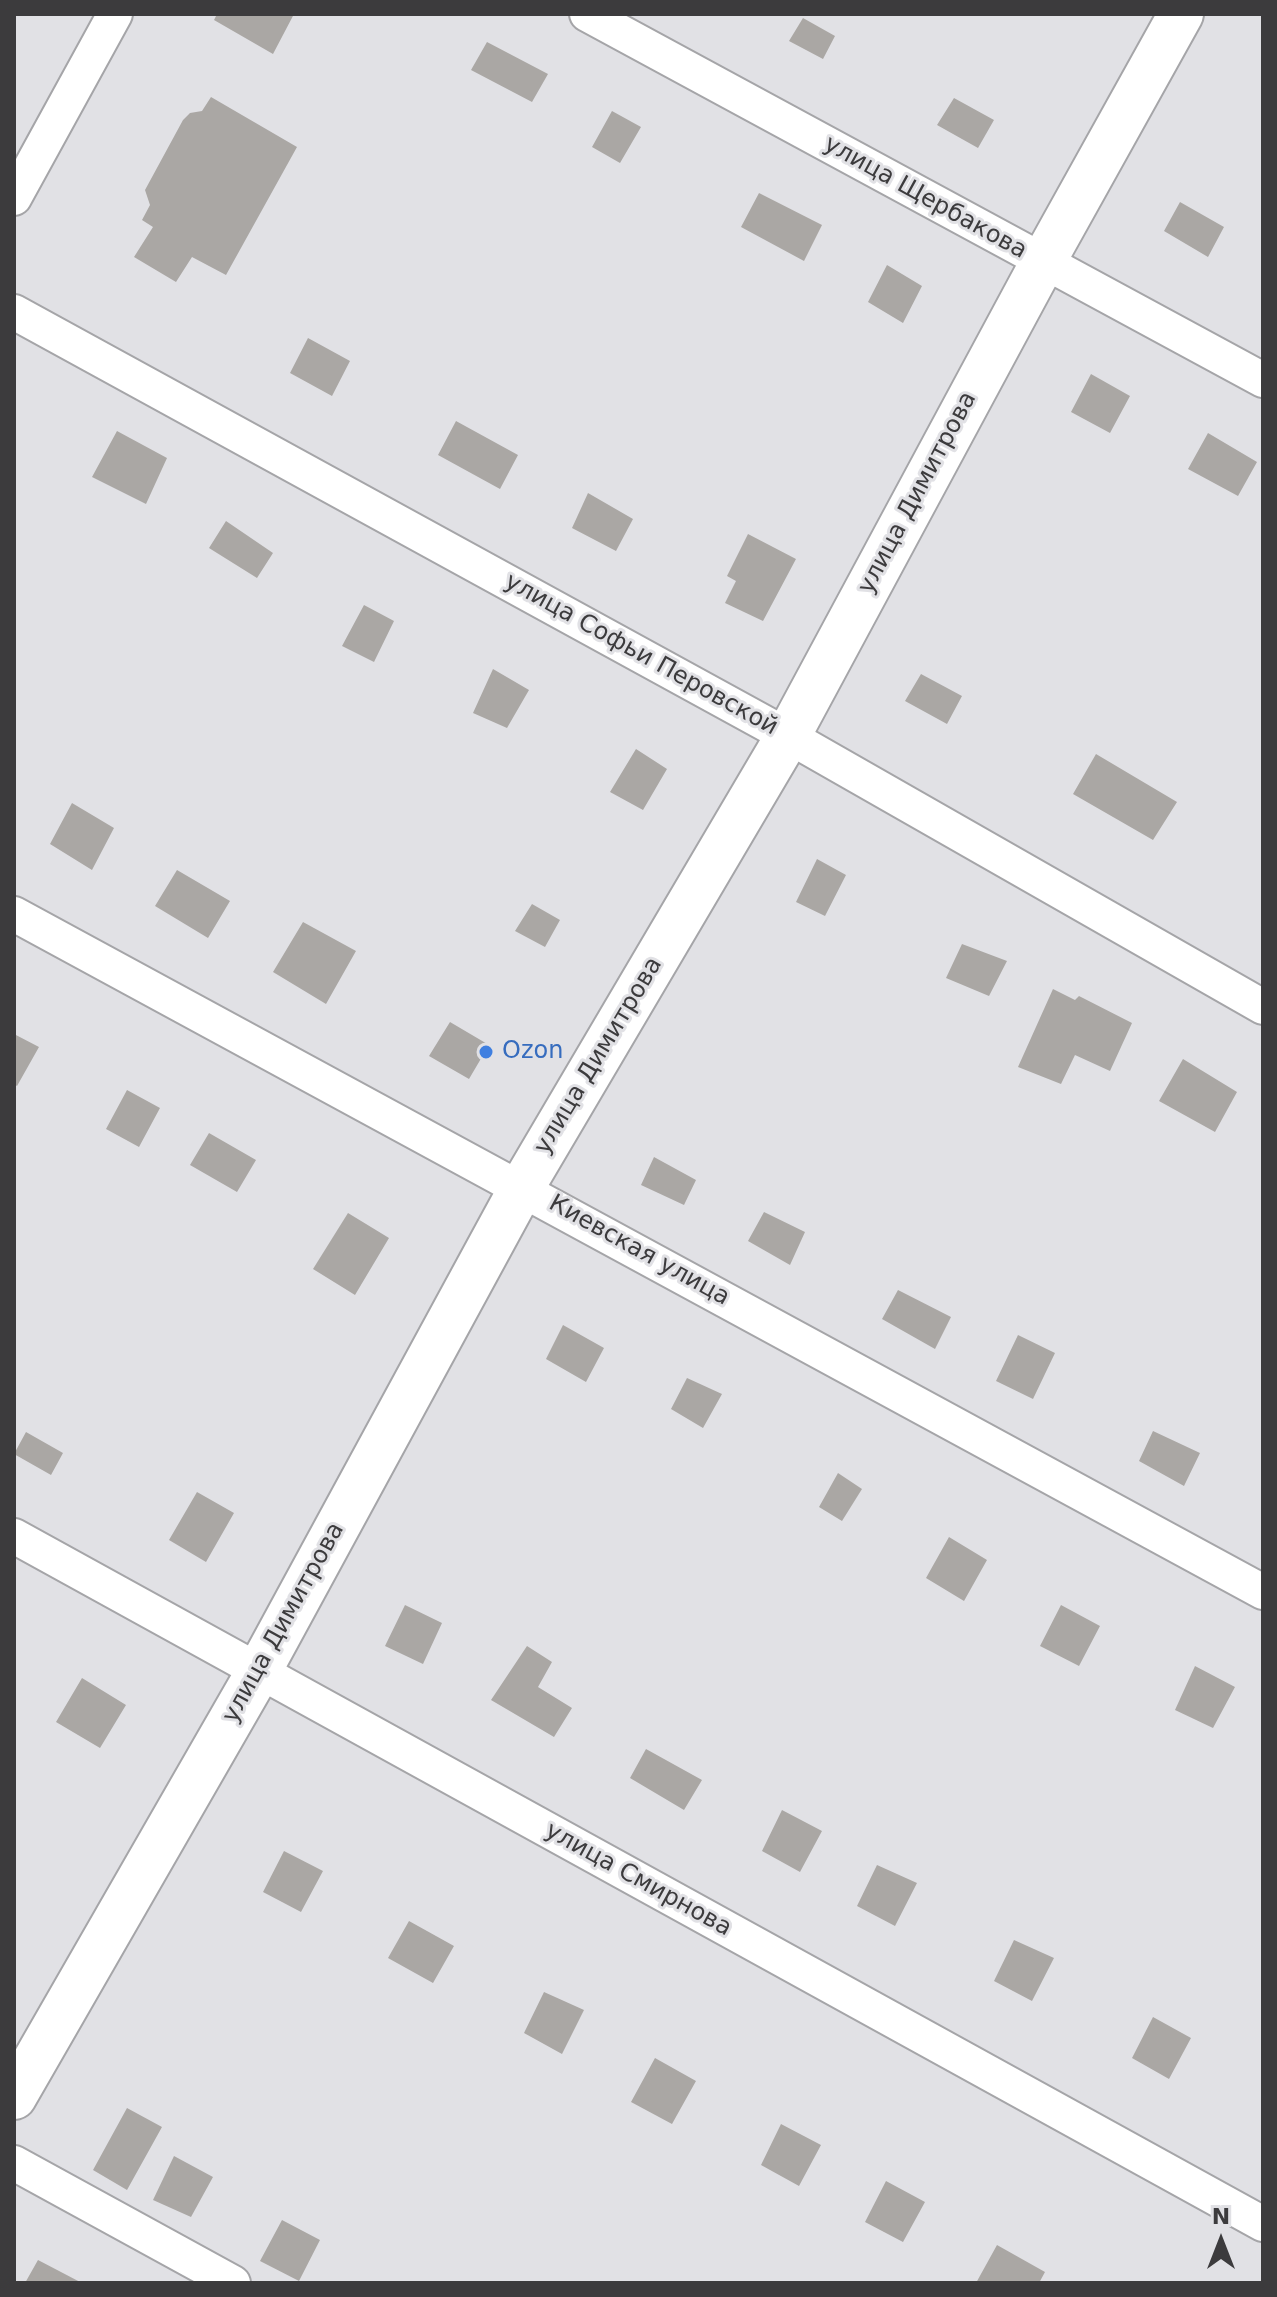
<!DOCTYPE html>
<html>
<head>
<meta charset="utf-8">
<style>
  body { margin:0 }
  #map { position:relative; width:1277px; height:2297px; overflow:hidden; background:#e1e1e5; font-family:"DejaVu Sans",sans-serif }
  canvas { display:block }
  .frame { position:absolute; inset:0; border:16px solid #3c3b3d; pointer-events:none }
  .north { position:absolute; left:1181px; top:2201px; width:80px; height:80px; -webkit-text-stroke:6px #e1e1e5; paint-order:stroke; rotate:0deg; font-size:22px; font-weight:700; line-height:32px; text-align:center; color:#3c3b3d }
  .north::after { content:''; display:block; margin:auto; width:28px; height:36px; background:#3c3b3d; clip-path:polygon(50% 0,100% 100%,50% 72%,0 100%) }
</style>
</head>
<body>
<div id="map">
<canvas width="1277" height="2297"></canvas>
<div class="frame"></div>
<div class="north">N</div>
</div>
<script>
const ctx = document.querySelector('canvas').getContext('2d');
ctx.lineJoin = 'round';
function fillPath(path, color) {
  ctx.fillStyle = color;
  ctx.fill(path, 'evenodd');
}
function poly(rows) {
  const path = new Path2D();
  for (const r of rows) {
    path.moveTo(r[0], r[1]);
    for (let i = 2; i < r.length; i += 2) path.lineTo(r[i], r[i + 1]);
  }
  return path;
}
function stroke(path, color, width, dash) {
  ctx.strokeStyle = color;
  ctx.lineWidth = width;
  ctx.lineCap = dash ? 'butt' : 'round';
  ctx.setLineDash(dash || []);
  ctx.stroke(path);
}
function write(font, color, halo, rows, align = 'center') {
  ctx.font = font + ' "DejaVu Sans",sans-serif';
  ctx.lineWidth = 6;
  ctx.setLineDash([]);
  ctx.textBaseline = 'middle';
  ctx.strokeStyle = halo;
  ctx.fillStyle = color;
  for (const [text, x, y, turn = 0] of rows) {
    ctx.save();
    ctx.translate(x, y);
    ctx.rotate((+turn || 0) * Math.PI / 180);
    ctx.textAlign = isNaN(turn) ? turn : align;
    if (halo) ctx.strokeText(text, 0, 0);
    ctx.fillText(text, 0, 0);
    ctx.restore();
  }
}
const building = poly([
  [217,14,294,14,273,54,214,20],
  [803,18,835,36,823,59,789,41],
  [487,42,548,74,532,102,471,70],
  [211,97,297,147,226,275,192,257,176,282,134,257,153,227,142,220,150,205,145,190,183,120,190,113,202,111],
  [954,98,994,120,978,148,937,125],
  [612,111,641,127,620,163,592,147],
  [759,193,822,225,804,261,741,227],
  [1180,202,1224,227,1208,257,1164,231],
  [887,265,922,286,903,323,868,302],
  [308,338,350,361,332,396,290,373],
  [1091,374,1130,396,1110,433,1071,412],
  [456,421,518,455,500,489,438,455],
  [117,431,167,458,146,504,92,477],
  [1208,433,1257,462,1238,496,1188,469],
  [588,493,633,519,616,551,572,528],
  [226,521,273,553,257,578,209,548],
  [748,534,796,559,763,621,725,603,736,581,727,576],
  [364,605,394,621,374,662,342,646],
  [493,669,529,690,507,728,473,713],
  [921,674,962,696,947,724,905,701],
  [636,749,667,769,643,810,610,792],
  [1096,754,1177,802,1153,840,1073,794],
  [72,803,114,828,92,870,50,844],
  [817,859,846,875,825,916,796,902],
  [177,870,230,901,208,938,155,906],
  [532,904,560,920,545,947,515,931],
  [303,922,356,951,326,1004,273,972],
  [962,944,1007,961,989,996,946,978],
  [1053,989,1075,1000,1079,996,1132,1023,1110,1071,1075,1055,1061,1084,1018,1067],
  [450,1022,489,1045,469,1079,429,1056],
  [14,1034,39,1047,17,1086,14,1084],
  [1183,1059,1237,1092,1215,1132,1159,1101],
  [127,1090,160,1108,139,1147,106,1129],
  [209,1133,256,1160,237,1192,190,1165],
  [654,1157,696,1180,684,1205,641,1185],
  [764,1212,805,1232,790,1265,748,1241],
  [348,1213,389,1238,355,1295,313,1269],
  [898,1290,951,1317,935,1349,882,1319],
  [563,1325,604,1348,586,1382,546,1359],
  [1018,1335,1055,1353,1033,1399,996,1381],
  [687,1378,722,1394,703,1428,671,1409],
  [1153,1431,1200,1453,1184,1486,1139,1461],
  [26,1432,63,1453,51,1475,14,1454],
  [838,1473,862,1489,842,1521,819,1507],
  [197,1492,234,1513,206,1562,169,1540],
  [949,1537,987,1560,964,1601,926,1578],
  [405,1605,442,1623,423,1664,385,1646],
  [1061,1605,1100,1626,1079,1666,1040,1646],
  [527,1646,552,1662,538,1687,572,1708,554,1737,491,1700],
  [1195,1666,1235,1687,1213,1728,1175,1710],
  [82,1678,126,1705,100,1748,56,1722],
  [646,1749,702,1780,684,1810,630,1778],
  [782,1810,822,1831,800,1872,762,1851],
  [284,1851,323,1871,301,1912,263,1892],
  [877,1865,917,1883,895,1926,857,1906],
  [409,1921,454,1946,433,1983,388,1958],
  [1014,1940,1054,1958,1032,2001,994,1981],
  [544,1992,584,2010,562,2054,524,2033],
  [1153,2017,1191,2038,1169,2079,1132,2058],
  [655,2058,696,2081,672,2124,631,2102],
  [127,2108,162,2127,127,2190,93,2170],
  [781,2124,821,2145,799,2186,761,2165],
  [174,2156,213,2177,191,2217,153,2200],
  [886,2181,925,2202,903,2242,865,2222],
  [282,2220,320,2240,299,2281,260,2261],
  [997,2245,1045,2272,1039,2283,976,2283],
  [38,2260,82,2283,25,2283]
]);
const street = poly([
  [587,14,1263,380],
  [14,198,115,14],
  [14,312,788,736,1263,1007],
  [14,914,1263,1592],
  [14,1536,1263,2224],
  [14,2163,233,2283]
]);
const secondary = poly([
  [14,2097,259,1671,522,1187,788,736,1043,262,1181,14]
]);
const markers = [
  [486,1052,8,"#3f7fe0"]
];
const streetNames = [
  ["улица Щербакова",925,198,29],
  ["улица Димитрова",918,493,-62],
  ["улица Софьи Перовской",641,655,29],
  ["улица Димитрова",599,1056,-59],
  ["Киевская улица",639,1251,29],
  ["улица Димитрова",284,1623,-61],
  ["улица Смирнова",638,1880,29]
];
const shopNames = [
  ["Ozon",502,1052]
];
fillPath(building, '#aaa7a4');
stroke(street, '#a5a5a8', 38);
stroke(secondary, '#a5a5a8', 48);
stroke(street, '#fff', 34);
stroke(secondary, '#fff', 44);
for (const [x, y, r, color] of markers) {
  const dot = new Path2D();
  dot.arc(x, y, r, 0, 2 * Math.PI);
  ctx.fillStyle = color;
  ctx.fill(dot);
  stroke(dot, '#e1e1e5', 3);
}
write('24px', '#3c3b3d', '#e1e1e5', streetNames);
write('24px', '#366cbe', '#e1e1e5', shopNames, 'left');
</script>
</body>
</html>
